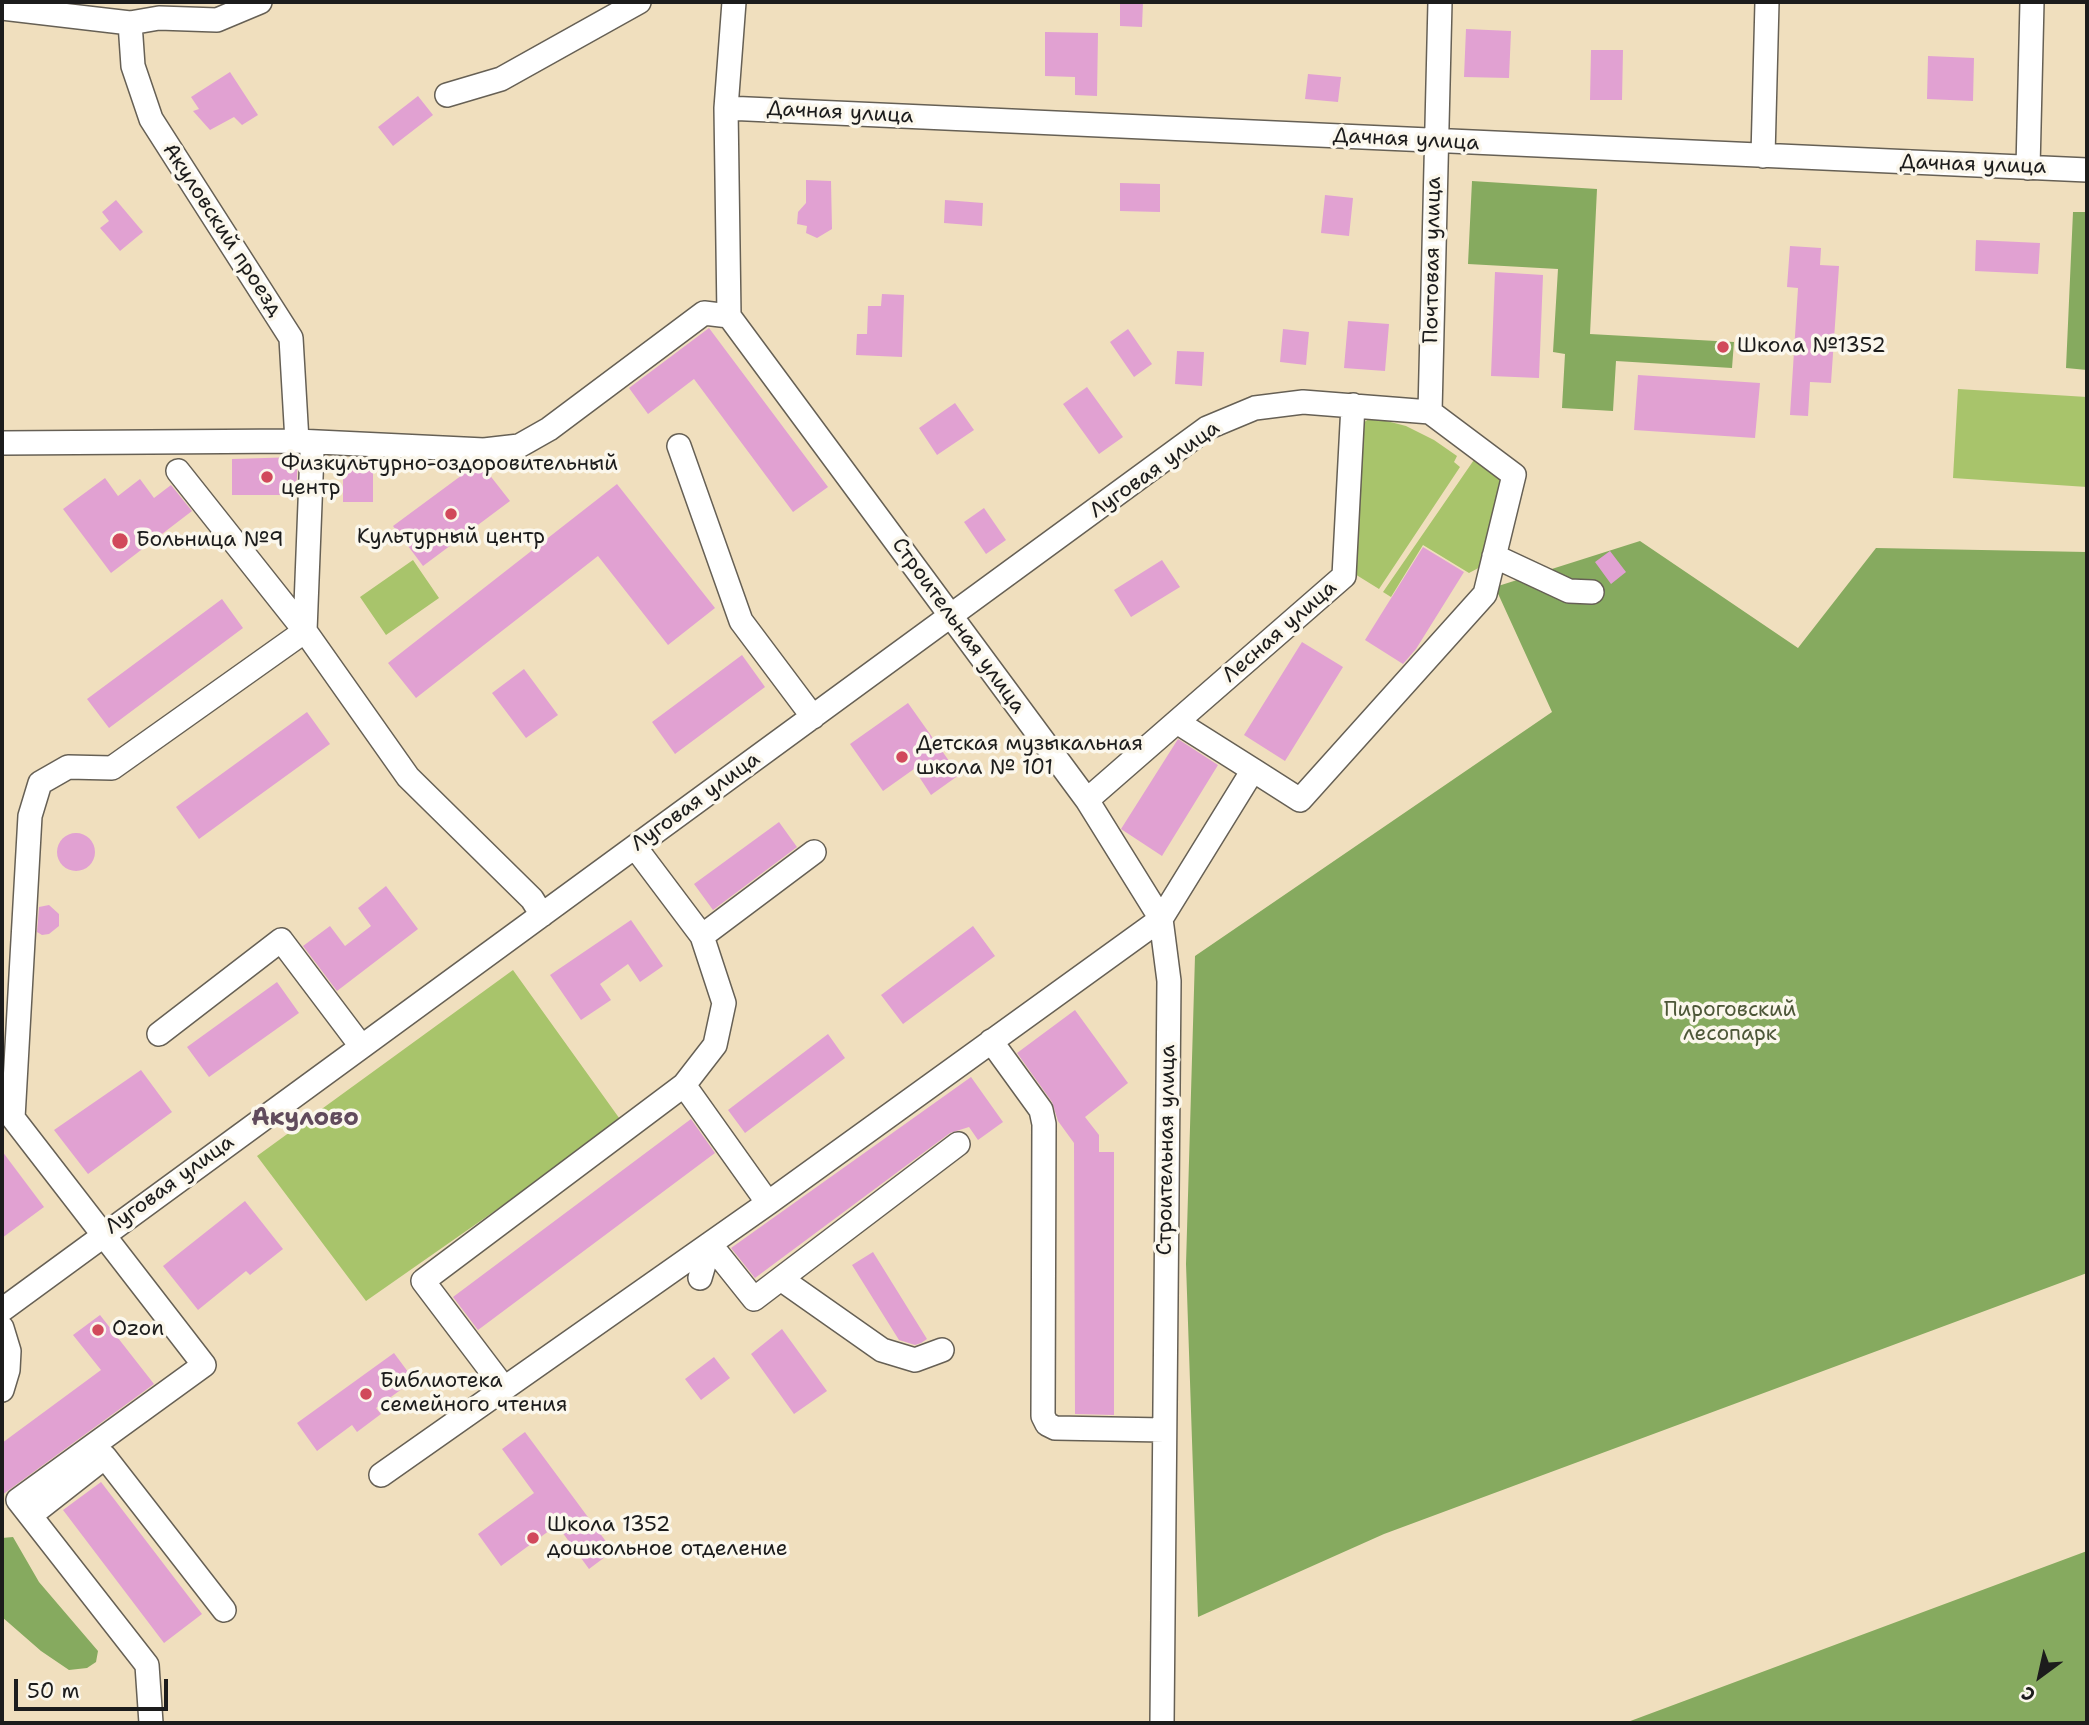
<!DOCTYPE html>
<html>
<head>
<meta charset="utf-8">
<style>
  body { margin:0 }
  #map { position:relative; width:2089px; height:1725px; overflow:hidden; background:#f0dfbe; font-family:"Shantell Sans",sans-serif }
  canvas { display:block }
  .frame { position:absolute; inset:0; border:4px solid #1c1c1c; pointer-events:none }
  .north { position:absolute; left:2005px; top:1641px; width:70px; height:70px; -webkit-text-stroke:5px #fbf7ec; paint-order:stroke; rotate:213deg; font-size:19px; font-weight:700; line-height:28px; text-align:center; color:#1c1c1c }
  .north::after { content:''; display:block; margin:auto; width:24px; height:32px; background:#1c1c1c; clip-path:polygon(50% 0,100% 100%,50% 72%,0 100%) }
  .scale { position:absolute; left:14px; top:1679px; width:154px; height:32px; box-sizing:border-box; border:4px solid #1c1c1c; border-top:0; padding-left:9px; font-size:21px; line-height:24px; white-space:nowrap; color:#1c1c1c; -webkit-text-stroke:5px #fbf7ec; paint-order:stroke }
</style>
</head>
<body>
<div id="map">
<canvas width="2089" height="1725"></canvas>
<div class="frame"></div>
<div class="north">С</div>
<div class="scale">50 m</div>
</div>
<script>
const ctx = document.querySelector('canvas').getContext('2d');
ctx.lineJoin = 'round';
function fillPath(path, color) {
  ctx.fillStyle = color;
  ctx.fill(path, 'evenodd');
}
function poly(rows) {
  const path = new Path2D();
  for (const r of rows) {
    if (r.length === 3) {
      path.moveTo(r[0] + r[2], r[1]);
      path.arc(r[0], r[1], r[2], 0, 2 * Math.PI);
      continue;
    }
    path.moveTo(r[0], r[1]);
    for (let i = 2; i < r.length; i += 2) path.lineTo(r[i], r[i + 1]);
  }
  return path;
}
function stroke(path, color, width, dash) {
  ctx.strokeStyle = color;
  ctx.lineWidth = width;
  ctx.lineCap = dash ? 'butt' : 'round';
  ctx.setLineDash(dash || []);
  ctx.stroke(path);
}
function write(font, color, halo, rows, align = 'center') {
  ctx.font = font + ' "Shantell Sans",sans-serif';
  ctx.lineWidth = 7;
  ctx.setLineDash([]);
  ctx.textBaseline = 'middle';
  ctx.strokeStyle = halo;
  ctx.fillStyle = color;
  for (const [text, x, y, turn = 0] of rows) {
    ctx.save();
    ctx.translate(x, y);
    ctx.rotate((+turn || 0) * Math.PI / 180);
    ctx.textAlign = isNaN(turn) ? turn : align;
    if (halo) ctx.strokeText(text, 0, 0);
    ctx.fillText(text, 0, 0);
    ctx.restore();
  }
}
const green = poly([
  [1958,389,2087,397,2087,487,1953,478],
  [1371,417,1406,426,1434,440,1457,456,1454,462,1460,467,1379,589,1350,571,1362,467,1358,442,1362,424],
  [1478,454,1510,478,1486,564,1469,573,1423,545,1391,597,1383,592],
  [413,560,439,598,386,635,360,597],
  [513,970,622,1122,366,1301,257,1156]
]);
const forest = poly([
  [1472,181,1597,189,1590,334,1734,342,1732,368,1616,361,1613,411,1562,408,1565,354,1553,352,1558,269,1468,264],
  [2073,212,2087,212,2087,370,2066,368],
  [1640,541,1798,648,1876,548,2087,552,2087,1273,1384,1534,1198,1617,1186,1264,1195,956,1552,712,1495,587],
  [13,1537,39,1582,98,1651,96,1662,87,1668,69,1670,41,1651,2,1617,2,1538],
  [2087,1551,2087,1723,1625,1723]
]);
const building = poly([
  [1120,2,1143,2,1142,27,1120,26],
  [1466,29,1511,31,1509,78,1464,77],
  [1045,32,1098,33,1097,96,1075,95,1075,77,1045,76],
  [1591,50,1623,50,1622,100,1590,100],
  [1928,56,1974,58,1973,101,1927,99],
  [230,72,258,115,242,125,234,117,210,130,193,111,199,109,191,97],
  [1308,74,1341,77,1338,102,1305,99],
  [418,96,433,115,393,146,378,127],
  [806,180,831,181,832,229,817,238,806,233,807,226,797,224,798,212,806,203],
  [1120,183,1160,184,1160,212,1120,211],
  [1325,195,1353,198,1349,236,1321,233],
  [116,200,143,232,120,251,100,228,109,221,102,212],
  [945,200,983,203,982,226,944,223],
  [1976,240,2040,243,2038,274,1975,271],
  [1790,246,1821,248,1820,265,1839,266,1831,383,1810,382,1808,416,1790,415,1798,288,1787,287],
  [1495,272,1543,275,1539,378,1491,376],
  [882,294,904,295,902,357,856,355,857,334,867,334,868,306,881,306],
  [1348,321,1389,324,1385,371,1344,368],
  [709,328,828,487,793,512,694,379,648,414,629,388],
  [1128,329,1152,364,1134,377,1110,342],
  [1283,329,1309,332,1306,365,1280,362],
  [1177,351,1204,352,1202,386,1175,384],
  [1638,375,1760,383,1755,438,1634,430],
  [1087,387,1123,437,1099,454,1063,404],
  [955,403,974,430,937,455,919,428],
  [298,457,296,495,232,495,232,459],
  [477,464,481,464,510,501,423,566,393,526],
  [343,465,373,465,373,502,343,502],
  [105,478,118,496,140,479,154,498,171,485,192,511,111,573,63,509],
  [617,484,715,608,668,645,598,556,416,698,388,663],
  [984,508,1006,540,986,554,964,522],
  [1423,547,1464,572,1416,649,1403,664,1365,640],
  [1610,551,1626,572,1611,584,1595,562],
  [1162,560,1180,587,1131,617,1114,590],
  [222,599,243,628,109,728,87,699],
  [1302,642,1343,667,1285,761,1244,735],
  [742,655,765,687,675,754,652,722],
  [524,669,558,715,526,738,492,693],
  [908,703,959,775,931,795,914,769,883,791,850,744],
  [307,712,330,744,199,839,176,807],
  [1178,739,1218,765,1162,856,1121,829],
  [779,822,797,847,713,910,694,884],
  [76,852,19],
  [386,886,418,929,337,991,303,946,330,926,345,946,371,926,358,908],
  [49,905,59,914,59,926,49,934,42,935,37,932,39,907],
  [631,920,663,966,640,982,628,964,600,984,611,1000,581,1020,550,975],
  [973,926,995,956,903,1024,881,995],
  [277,982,299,1013,209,1077,187,1047],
  [1075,1010,1128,1083,1085,1117,1099,1135,1099,1152,1114,1152,1114,1415,1075,1414,1074,1143,1058,1121,1052,1102,1017,1053],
  [828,1034,845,1058,745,1133,728,1110],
  [141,1070,172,1112,88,1174,54,1130],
  [971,1077,1003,1122,978,1140,969,1127,950,1133,755,1278,731,1248],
  [691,1119,715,1153,478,1330,453,1297],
  [2,1151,44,1207,2,1238],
  [245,1201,283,1249,250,1275,246,1271,198,1310,163,1266],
  [873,1252,927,1339,921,1343,915,1345,899,1340,852,1265],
  [100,1315,154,1384,2,1495,2,1443,101,1370,73,1335],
  [782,1329,827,1391,794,1414,751,1354],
  [394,1353,414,1380,376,1408,381,1414,357,1432,352,1425,317,1451,297,1423],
  [714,1357,730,1378,701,1400,685,1379],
  [525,1432,613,1551,589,1569,557,1525,501,1566,478,1534,534,1493,502,1449],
  [101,1482,202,1614,164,1643,63,1510]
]);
const minor = poly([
  [734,2,726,108,729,316,1087,800,1161,919,1169,981,1162,1723],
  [2,8,130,23,159,18,217,20,260,2],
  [130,23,133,66,151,119,291,338,297,441],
  [447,95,501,79,639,2],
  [726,108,2087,170],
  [1763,156,1767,2],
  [2028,168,2032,2],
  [1430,412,1440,2],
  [2,443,297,441,484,450,519,446,549,429,704,313,729,316],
  [679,446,741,621,813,717],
  [312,452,305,631,408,777,532,899,542,915],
  [1494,556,1569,591,1592,592],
  [1253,770,1300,800,1485,594,1514,475,1430,412],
  [1087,800,1344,576,1353,405],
  [635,847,702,936,814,852],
  [159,1034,281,940,361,1046],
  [991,1041,1041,1110,1044,1124,1043,1416,1047,1424,1055,1428,1164,1430],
  [684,1085,715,1045,724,1003,702,936],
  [710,1244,754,1299,958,1144],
  [700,1278,710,1244],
  [781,1279,882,1350,915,1360,942,1350],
  [2,1310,1207,428,1255,408,1303,402,1430,412],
  [2,1328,9,1351,8,1370,2,1390],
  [504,1388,423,1281,684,1085,768,1203],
  [381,1475,768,1203,1161,919,1253,770,1177,722],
  [31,1515,105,1457,224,1610],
  [151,1723,147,1665,18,1500,204,1365,13,1118,30,816,40,783,68,767,112,768,305,631,178,471]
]);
const markers = [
  [1723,347,7,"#d1495b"],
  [267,477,7,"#d1495b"],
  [451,514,7,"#d1495b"],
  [120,541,9,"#d1495b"],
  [902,757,7,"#d1495b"],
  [98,1330,7,"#d1495b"],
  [366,1394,7,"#d1495b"],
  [533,1538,7,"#d1495b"]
];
const streetNames = [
  ["Дачная улица",840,113,3],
  ["Дачная улица",1406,140,3],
  ["Дачная улица",1973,165,2],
  ["Акуловский проезд",222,230,57],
  ["Почтовая улица",1433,260,-89],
  ["Луговая улица",1155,470,-35],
  ["Строительная улица",958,626,54],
  ["Лесная улица",1280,632,-41],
  ["Луговая улица",696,802,-36],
  ["Строительная улица",1167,1150,-89],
  ["Луговая улица",170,1185,-36]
];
const poiNames = [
  ["Школа №1352",1737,347],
  ["Физкультурно-оздоровительный",281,465],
  ["центр",281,489],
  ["Культурный центр",451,538,"center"],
  ["Больница №9",136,541],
  ["Детская музыкальная",916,745],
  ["школа № 101",916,769],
  ["Ozon",112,1330],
  ["Библиотека",380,1382],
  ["семейного чтения",380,1406],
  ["Школа 1352",547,1526],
  ["дошкольное отделение",547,1550]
];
const parkNames = [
  ["Пироговский",1730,1011],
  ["лесопарк",1730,1035]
];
const quarterNames = [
  ["Акулово",305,1119]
];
fillPath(green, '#a8c46b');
fillPath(forest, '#86aa5f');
fillPath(building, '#e1a1d2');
stroke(minor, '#666055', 26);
stroke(minor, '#fff', 23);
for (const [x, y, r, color] of markers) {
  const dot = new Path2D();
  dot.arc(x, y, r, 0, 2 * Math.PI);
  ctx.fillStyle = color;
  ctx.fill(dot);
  stroke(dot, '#fbf7ec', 2.5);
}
write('21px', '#1c1c1c', '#fbf7ec', streetNames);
write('21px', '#1c1c1c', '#fbf7ec', poiNames, 'left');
write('21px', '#4d5738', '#fbf7ec', parkNames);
write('bold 24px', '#614b5c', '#fbf7ec', quarterNames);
</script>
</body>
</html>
